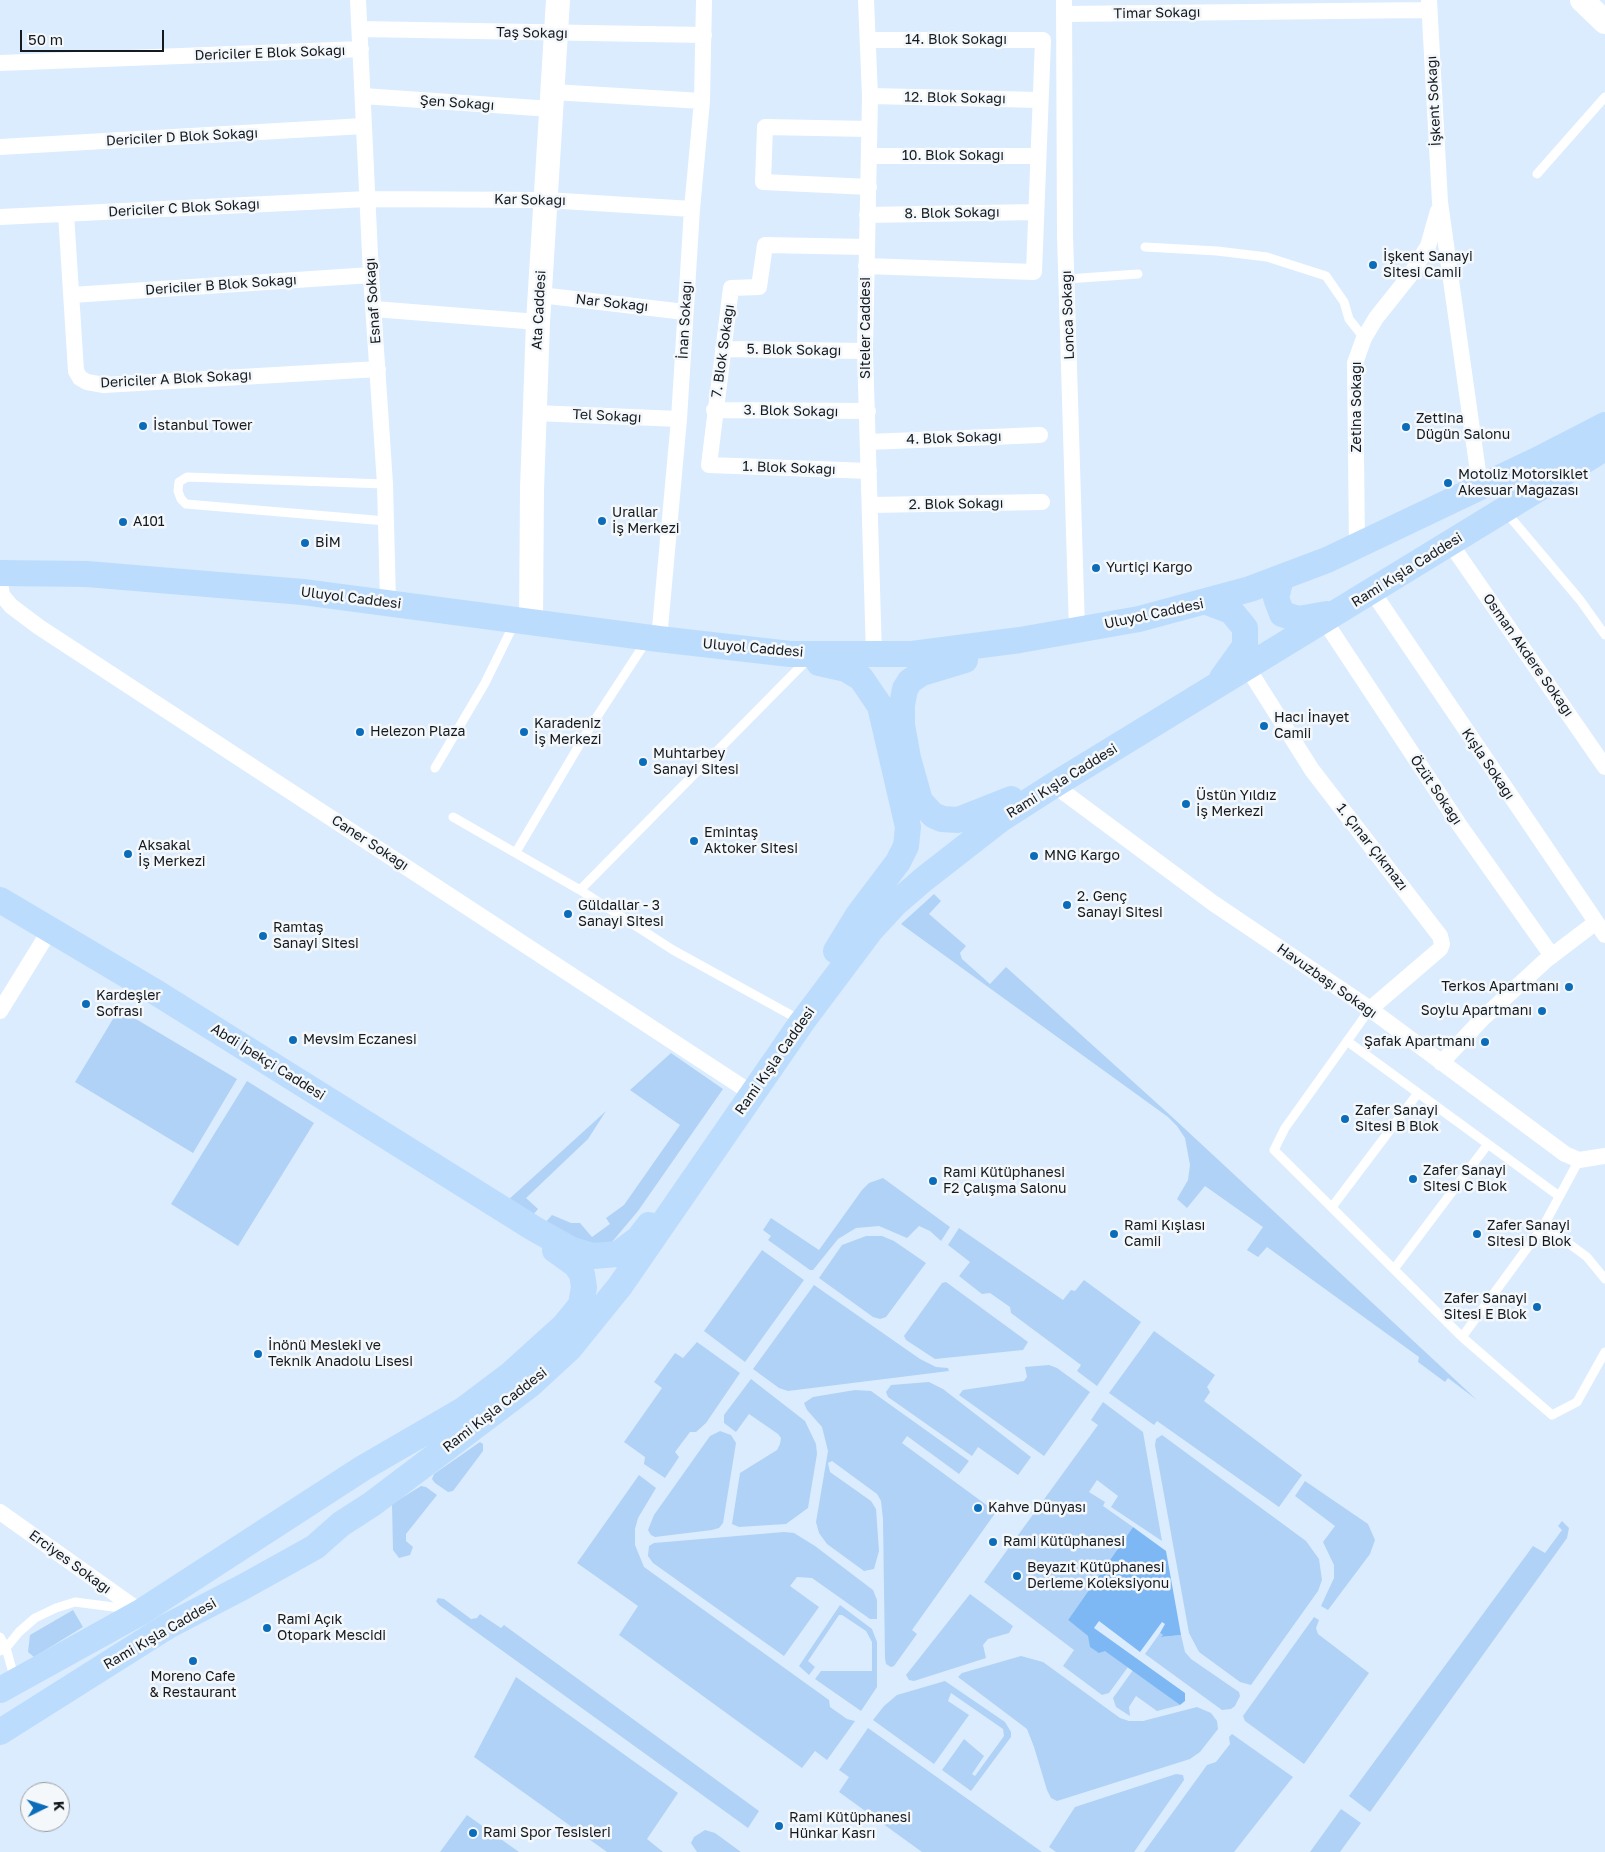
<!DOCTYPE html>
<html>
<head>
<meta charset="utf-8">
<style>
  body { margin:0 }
  #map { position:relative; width:1605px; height:1852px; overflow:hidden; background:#dbecfe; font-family:"Golos Text",sans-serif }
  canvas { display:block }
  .north { position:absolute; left:20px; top:1782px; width:50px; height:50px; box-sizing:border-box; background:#f4f8fb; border:1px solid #9a9fa3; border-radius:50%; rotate:86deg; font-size:14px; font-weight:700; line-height:20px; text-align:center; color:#141a20 }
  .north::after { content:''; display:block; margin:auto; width:18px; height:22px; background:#0b6db9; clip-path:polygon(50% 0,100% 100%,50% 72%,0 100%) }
  .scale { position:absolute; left:20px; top:30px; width:144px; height:22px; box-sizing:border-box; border:2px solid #141a20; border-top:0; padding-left:6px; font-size:15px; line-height:18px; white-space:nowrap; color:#141a20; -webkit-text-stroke:4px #f4f8fb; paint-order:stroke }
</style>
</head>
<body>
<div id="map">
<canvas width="1605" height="1852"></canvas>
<div class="north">K</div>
<div class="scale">50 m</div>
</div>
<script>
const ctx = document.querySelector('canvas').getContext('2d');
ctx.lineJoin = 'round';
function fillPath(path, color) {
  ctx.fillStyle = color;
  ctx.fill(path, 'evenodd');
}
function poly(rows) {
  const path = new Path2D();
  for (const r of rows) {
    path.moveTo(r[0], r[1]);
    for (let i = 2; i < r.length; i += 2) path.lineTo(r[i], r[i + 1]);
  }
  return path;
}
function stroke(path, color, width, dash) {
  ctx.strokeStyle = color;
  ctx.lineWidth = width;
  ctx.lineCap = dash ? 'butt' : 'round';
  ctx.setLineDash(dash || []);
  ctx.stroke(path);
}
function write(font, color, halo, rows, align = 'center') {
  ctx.font = font + ' "Golos Text",sans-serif';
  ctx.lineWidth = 5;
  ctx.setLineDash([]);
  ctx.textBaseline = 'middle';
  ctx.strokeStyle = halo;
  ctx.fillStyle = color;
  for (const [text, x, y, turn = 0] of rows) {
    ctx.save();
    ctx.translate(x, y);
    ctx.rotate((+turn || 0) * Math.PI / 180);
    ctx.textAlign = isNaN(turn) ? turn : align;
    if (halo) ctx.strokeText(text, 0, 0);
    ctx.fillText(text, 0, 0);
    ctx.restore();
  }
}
const green = poly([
  [934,894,941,901,929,914,966,946,960,953,962,959,990,984,1006,967,1170,1115,1477,1400,1448,1378,1445,1382,1418,1362,1419,1357,1267,1247,1258,1257,1247,1250,1263,1227,1205,1186,1187,1208,1177,1199,1188,1180,1190,1165,1185,1138,1177,1126,1168,1117,901,924],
  [119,1009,237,1079,193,1153,75,1082],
  [671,1053,723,1089,638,1211,612,1242,594,1248,543,1225,552,1215,571,1223,580,1223,592,1237,610,1224,606,1218,624,1205,680,1125,630,1090],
  [247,1081,314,1123,238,1246,171,1204],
  [606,1111,588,1139,526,1198,538,1209,531,1217,507,1201],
  [883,1178,950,1227,941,1241,930,1231,919,1226,907,1238,879,1226,856,1228,838,1239,813,1270,810,1270,768,1240,771,1236,763,1230,771,1218,819,1250,862,1190,869,1183],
  [959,1228,1063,1300,1071,1290,1075,1291,1084,1280,1141,1322,1097,1386,1077,1371,1081,1365,1011,1313,1010,1307,990,1293,982,1294,959,1276,970,1262,948,1245],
  [866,1236,882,1236,894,1241,926,1263,886,1317,880,1319,873,1317,819,1278,842,1245],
  [762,1250,804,1280,745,1362,704,1331],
  [946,1282,1028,1342,1023,1350,935,1359,906,1340,904,1336,942,1283],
  [814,1285,920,1359,936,1367,948,1368,949,1371,788,1391,779,1388,753,1369],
  [1154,1331,1215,1375,1207,1387,1210,1392,1204,1401,1302,1475,1279,1507,1157,1421,1154,1425,1109,1393],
  [697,1342,740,1373,706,1423,696,1432,690,1432,675,1452,679,1457,665,1478,644,1464,645,1457,624,1442,662,1388,654,1382,675,1353,683,1358],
  [1049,1365,1057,1368,1090,1392,1044,1456,959,1395,963,1390,1024,1381,1027,1377,1025,1367],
  [751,1379,805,1421,816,1444,817,1454,808,1508,786,1524,739,1527,732,1524,740,1473,777,1450,780,1444,781,1438,778,1434,749,1414,736,1432,724,1423,724,1415],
  [929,1382,943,1389,1031,1457,1018,1475,978,1447,972,1456,888,1397,886,1392,891,1385],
  [855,1390,871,1391,969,1461,959,1474,907,1436,902,1443,996,1512,912,1630,917,1634,894,1666,891,1667,886,1664,885,1658,883,1519,881,1501,877,1494,832,1461,828,1463,830,1472,871,1501,876,1509,879,1551,874,1569,864,1571,827,1544,819,1533,816,1522,828,1451,822,1427,807,1410,804,1403,813,1397],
  [1103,1402,1143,1432,1162,1541,1111,1507,1118,1496,1097,1480,1089,1492,1105,1502,1103,1506,1133,1527,1068,1620,1128,1667,1109,1693,1102,1695,1063,1666,1074,1650,984,1582,1098,1425,1091,1420],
  [720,1431,731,1435,736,1443,723,1523,719,1528,712,1530,655,1537,651,1535,648,1530,654,1515,710,1436],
  [1162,1435,1306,1541,1319,1559,1322,1580,1318,1591,1251,1685,1240,1682,1199,1652,1189,1633,1155,1445,1156,1439],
  [480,1442,483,1444,483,1451,453,1491,448,1492,435,1483,432,1479,434,1474],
  [639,1475,656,1488,638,1518,635,1529,635,1545,644,1567,829,1700,830,1707,847,1719,855,1721,827,1760,815,1751,802,1768,619,1635,638,1606,577,1563],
  [1305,1481,1368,1524,1375,1540,1370,1554,1328,1610,1321,1606,1334,1578,1334,1565,1323,1542,1335,1526,1295,1496],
  [421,1486,426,1487,437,1495,406,1534,406,1541,413,1547,410,1555,399,1558,393,1550,392,1504],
  [1562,1521,1569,1528,1567,1538,1370,1812,1349,1796,1533,1546,1545,1553,1562,1530,1558,1526],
  [784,1532,794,1533,815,1546,873,1590,877,1600,877,1619,870,1619,812,1578,797,1577,790,1586,819,1607,784,1656,653,1563,648,1556,649,1546,654,1543],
  [970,1594,1013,1626,1009,1633,988,1639,983,1645,986,1658,914,1681,909,1680,906,1675],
  [438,1598,444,1599,471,1619,477,1618,480,1614,501,1628,504,1625,759,1811,748,1828,439,1605,436,1601],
  [840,1605,872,1629,877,1642,877,1687,861,1711,815,1679,821,1671,872,1671,872,1642,866,1631,842,1615,839,1615,808,1661,815,1667,809,1675,799,1666],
  [73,1610,83,1627,34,1657,28,1652,30,1635],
  [1314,1617,1319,1620,1316,1628,1318,1634,1369,1673,1304,1764,1245,1721,1243,1716],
  [1160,1633,1163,1635,1162,1637,1181,1635,1185,1652,1191,1659,1239,1692,1240,1696,1235,1706,1231,1709,1222,1710,1145,1654],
  [1021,1656,1043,1662,1120,1718,1129,1721,1143,1721,1197,1707,1211,1713,1217,1721,1218,1729,1200,1752,1190,1759,1057,1801,1051,1798,1047,1790,1034,1747,1027,1729,958,1677,962,1673],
  [1133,1670,1180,1705,1157,1711,1136,1696,1129,1707,1130,1716,1116,1707,1113,1698],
  [516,1677,678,1793,647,1839,663,1852,607,1852,474,1757],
  [945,1681,1005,1722,1011,1732,1011,1737,971,1791,942,1770,964,1739,984,1756,972,1774,975,1776,1004,1736,1003,1729,951,1693,948,1701,969,1715,934,1764,873,1720,884,1706,897,1695],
  [868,1728,1042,1852,922,1852,839,1792,849,1777,839,1770],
  [1232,1734,1293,1777,1234,1852,1144,1852,1207,1765,1216,1762,1230,1744,1229,1737],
  [1176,1774,1183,1775,1184,1780,1134,1852,1056,1852,1049,1847,1075,1807],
  [1341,1809,1361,1823,1340,1852,1310,1852],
  [467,1815,519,1852,440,1852],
  [705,1830,715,1833,741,1852,697,1852,691,1843,694,1837]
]);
const water = poly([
  [1133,1527,1166,1551,1181,1635,1161,1637,1163,1635,1160,1633,1165,1624,1162,1622,1140,1652,1099,1621,1094,1628,1185,1693,1185,1701,1180,1705,1105,1651,1099,1653,1090,1647,1088,1636,1068,1620]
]);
const lane = poly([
  [1537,174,1605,97],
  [1145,247,1217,251,1267,257,1326,276,1344,302,1349,319,1364,338],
  [1067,279,1138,274],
  [385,484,187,477,179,482,178,491,181,499,186,504,386,521],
  [1505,511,1580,600,1605,635],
  [435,768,485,683,514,624],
  [453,817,580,890,673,950,800,1020],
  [516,852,587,732,647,640],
  [580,890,808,659],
  [1370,1009,1285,1128,1274,1150,1462,1337,1552,1415,1577,1402,1605,1352],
  [1347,1041,1559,1196],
  [1332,1207,1418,1093],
  [1544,1225,1587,1257,1605,1279],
  [1394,1269,1488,1144],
  [1462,1337,1544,1225,1579,1160],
  [0,1637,6,1648,0,1651],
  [15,1680,6,1648,19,1632,35,1618,56,1608,75,1602,129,1609]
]);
const street = poly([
  [358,0,371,275,385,484,388,602],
  [866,0,870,96,865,351,874,655],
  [1064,0,1065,235,1077,630],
  [1429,0,1440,202,1480,486],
  [1064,14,1429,10],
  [360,29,704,35],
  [0,63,361,49],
  [553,92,702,101],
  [363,96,551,109],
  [870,96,1040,100],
  [0,147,364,126],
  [869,156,1038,156],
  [869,187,763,182,765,127,869,129],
  [66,214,76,371,80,378,87,382,104,385,378,369],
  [867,215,1036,212],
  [0,217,368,199,546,200,692,209],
  [866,247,765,245,759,287,731,288,709,465,869,471],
  [866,266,1034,272,1043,40,869,40],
  [72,295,371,275],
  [540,295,685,312],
  [374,309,538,322],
  [723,349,865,351],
  [714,410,868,411],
  [535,413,679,419],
  [868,442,1040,435],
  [870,505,1042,502],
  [1450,543,1605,767],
  [1357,546,1355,363,1364,338,1376,318,1411,274,1428,246,1438,211],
  [0,583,2,595,11,606,39,627,753,1094],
  [1372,591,1605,935],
  [1324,620,1458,823,1552,956],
  [659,639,679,419,692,209,702,101,704,0],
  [1247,667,1312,770,1440,936,1442,944,1440,949,1370,1009],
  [1054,785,1213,903,1370,1009,1565,1154,1579,1160,1605,1156],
  [0,1011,50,930],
  [1441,1063,1483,1018,1545,961,1595,923],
  [0,1512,141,1612]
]);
const secondary = poly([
  [1582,0,1605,22],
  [531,621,532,489,538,322,558,0]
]);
const primary = poly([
  [0,573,87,574,303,592,659,639,790,654,912,654,1020,640,1139,619,1250,589,1327,560,1537,460,1605,425],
  [1281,578,1276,598,1282,614,1298,619,1327,614],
  [1207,602,1231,611,1245,628,1245,646,1222,678],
  [965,660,922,673,910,681,905,689,902,705,902,725,908,758,920,801,933,815,942,819,958,820,1011,799],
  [819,663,846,669,861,678,880,706,908,827,906,846,898,862,858,915,836,951],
  [0,900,157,993,533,1228,572,1250,593,1256,618,1254,638,1239,649,1225],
  [0,1690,141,1612,363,1468,463,1410,512,1373,564,1326,581,1305,584,1287,582,1274,576,1265,555,1250],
  [0,1732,168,1626,243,1587,315,1547,341,1524,372,1504,531,1384,569,1349,620,1286,802,1022,871,930,895,904,924,879,1001,819,1054,785,1605,448]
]);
const markers = [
  [1373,265,5,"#0b6db9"],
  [143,426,5,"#0b6db9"],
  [1406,427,5,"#0b6db9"],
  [1448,483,5,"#0b6db9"],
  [602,521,5,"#0b6db9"],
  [123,522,5,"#0b6db9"],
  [305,543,5,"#0b6db9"],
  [1096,568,5,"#0b6db9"],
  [1264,726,5,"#0b6db9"],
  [360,732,5,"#0b6db9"],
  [524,732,5,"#0b6db9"],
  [643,762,5,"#0b6db9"],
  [1186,804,5,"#0b6db9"],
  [694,841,5,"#0b6db9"],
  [128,854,5,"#0b6db9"],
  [1034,856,5,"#0b6db9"],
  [1067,905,5,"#0b6db9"],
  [568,914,5,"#0b6db9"],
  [263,936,5,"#0b6db9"],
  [1569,987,5,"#0b6db9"],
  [86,1004,5,"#0b6db9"],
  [1542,1011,5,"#0b6db9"],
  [293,1040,5,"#0b6db9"],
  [1485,1042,5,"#0b6db9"],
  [1345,1119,5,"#0b6db9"],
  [1413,1179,5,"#0b6db9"],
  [933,1181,5,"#0b6db9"],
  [1114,1234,5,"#0b6db9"],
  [1477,1234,5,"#0b6db9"],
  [1537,1307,5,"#0b6db9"],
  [258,1354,5,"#0b6db9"],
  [978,1508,5,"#0b6db9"],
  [993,1542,5,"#0b6db9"],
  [1017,1576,5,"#0b6db9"],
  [267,1628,5,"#0b6db9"],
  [193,1661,5,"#0b6db9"],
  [779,1826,5,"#0b6db9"],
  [473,1833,5,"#0b6db9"]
];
const streetNames = [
  ["Timar Sokağı",1157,13,-1],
  ["Taş Sokağı",532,33,1],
  ["14. Blok Sokağı",956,40],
  ["Dericiler E Blok Sokağı",270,53,-2],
  ["12. Blok Sokağı",955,98,1],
  ["İşkent Sokağı",1434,101,-93],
  ["Şen Sokağı",457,103,4],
  ["Dericiler D Blok Sokağı",182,137,-3],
  ["10. Blok Sokağı",953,156],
  ["Kar Sokağı",530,200,1],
  ["Dericiler C Blok Sokağı",184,208,-3],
  ["8. Blok Sokağı",952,213,-1],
  ["Dericiler B Blok Sokağı",221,285,-4],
  ["Esnaf Sokağı",373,301,-94],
  ["Nar Sokağı",612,303,6],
  ["Ata Caddesi",539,310,-87],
  ["Lonca Sokağı",1068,315,-92],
  ["İnan Sokağı",685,320,-87],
  ["Siteler Caddesi",866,328,-90],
  ["5. Blok Sokağı",794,350,1],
  ["7. Blok Sokağı",723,351,-82],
  ["Dericiler A Blok Sokağı",176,379,-3],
  ["Zetina Sokağı",1357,407,-90],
  ["3. Blok Sokağı",791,411,1],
  ["Tel Sokağı",607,416,3],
  ["4. Blok Sokağı",954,438,-2],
  ["1. Blok Sokağı",789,468,2],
  ["2. Blok Sokağı",956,504,-1],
  ["Rami Kışla Caddesi",1407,570,-32],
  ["Uluyol Caddesi",351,598,7],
  ["Uluyol Caddesi",1154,614,-12],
  ["Uluyol Caddesi",753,648,5],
  ["Osman Akdere Sokağı",1528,655,55],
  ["Kışla Sokağı",1488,764,56],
  ["Rami Kışla Caddesi",1062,781,-32],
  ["Özüt Sokağı",1436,790,56],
  ["Caner Sokağı",370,843,33],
  ["1. Çınar Çıkmazı",1372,847,52],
  ["Havuzbaşı Sokağı",1327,981,35],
  ["Rami Kışla Caddesi",775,1061,-55],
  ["Abdi İpekçi Caddesi",268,1062,32],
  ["Rami Kışla Caddesi",495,1410,-38],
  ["Erciyes Sokağı",70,1562,36],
  ["Rami Kışla Caddesi",160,1634,-30]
];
const poiNames = [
  ["İşkent Sanayi",1383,257],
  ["Sitesi Camii",1383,273],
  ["Zettina",1416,419],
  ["Düğün Salonu",1416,435],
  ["İstanbul Tower",153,426],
  ["Motoliz Motorsiklet",1458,475],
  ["Akesuar Mağazası",1458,491],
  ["Urallar",612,513],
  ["İş Merkezi",612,529],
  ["A101",133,522],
  ["BİM",315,543],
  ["Yurtiçi Kargo",1106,568],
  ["Hacı İnayet",1274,718],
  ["Camii",1274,734],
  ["Karadeniz",534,724],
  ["İş Merkezi",534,740],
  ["Helezon Plaza",370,732],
  ["Muhtarbey",653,754],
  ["Sanayi Sitesi",653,770],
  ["Üstün Yıldız",1196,796],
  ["İş Merkezi",1196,812],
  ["Emintaş",704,833],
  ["Aktoker Sitesi",704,849],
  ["Aksakal",138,846],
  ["İş Merkezi",138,862],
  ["MNG Kargo",1044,856],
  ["2. Genç",1077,897],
  ["Sanayi Sitesi",1077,913],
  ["Güldallar - 3",578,906],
  ["Sanayi Sitesi",578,922],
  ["Ramtaş",273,928],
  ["Sanayi Sitesi",273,944],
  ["Terkos Apartmanı",1559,987,"right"],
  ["Kardeşler",96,996],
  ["Sofrası",96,1012],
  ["Soylu Apartmanı",1532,1011,"right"],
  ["Mevsim Eczanesi",303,1040],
  ["Şafak Apartmanı",1475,1042,"right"],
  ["Zafer Sanayi",1355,1111],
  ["Sitesi B Blok",1355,1127],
  ["Zafer Sanayi",1423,1171],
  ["Sitesi C Blok",1423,1187],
  ["Rami Kütüphanesi",943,1173],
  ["F2 Çalışma Salonu",943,1189],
  ["Rami Kışlası",1124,1226],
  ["Camii",1124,1242],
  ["Zafer Sanayi",1487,1226],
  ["Sitesi D Blok",1487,1242],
  ["Zafer Sanayi",1527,1299,"right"],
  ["Sitesi E Blok",1527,1315,"right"],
  ["İnönü Mesleki ve",268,1346],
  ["Teknik Anadolu Lisesi",268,1362],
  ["Kahve Dünyası",988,1508],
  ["Rami Kütüphanesi",1003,1542],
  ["Beyazıt Kütüphanesi",1027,1568],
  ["Derleme Koleksiyonu",1027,1584],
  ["Rami Açık",277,1620],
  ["Otopark Mescidi",277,1636],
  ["Moreno Cafe",193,1677,"center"],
  ["& Restaurant",193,1693,"center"],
  ["Rami Kütüphanesi",789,1818],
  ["Hünkar Kasrı",789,1834],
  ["Rami Spor Tesisleri",483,1833]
];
fillPath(green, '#b0d2f6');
fillPath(water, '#7eb8f4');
stroke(lane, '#fff', 9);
stroke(street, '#fff', 16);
stroke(secondary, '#fff', 24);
stroke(primary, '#bcdcfe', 26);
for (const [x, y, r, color] of markers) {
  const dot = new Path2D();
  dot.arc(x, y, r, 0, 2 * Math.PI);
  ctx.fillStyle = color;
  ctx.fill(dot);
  stroke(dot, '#f4f8fb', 2);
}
write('14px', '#141a20', '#f4f8fb', streetNames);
write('14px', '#141a20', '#f4f8fb', poiNames, 'left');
</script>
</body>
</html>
